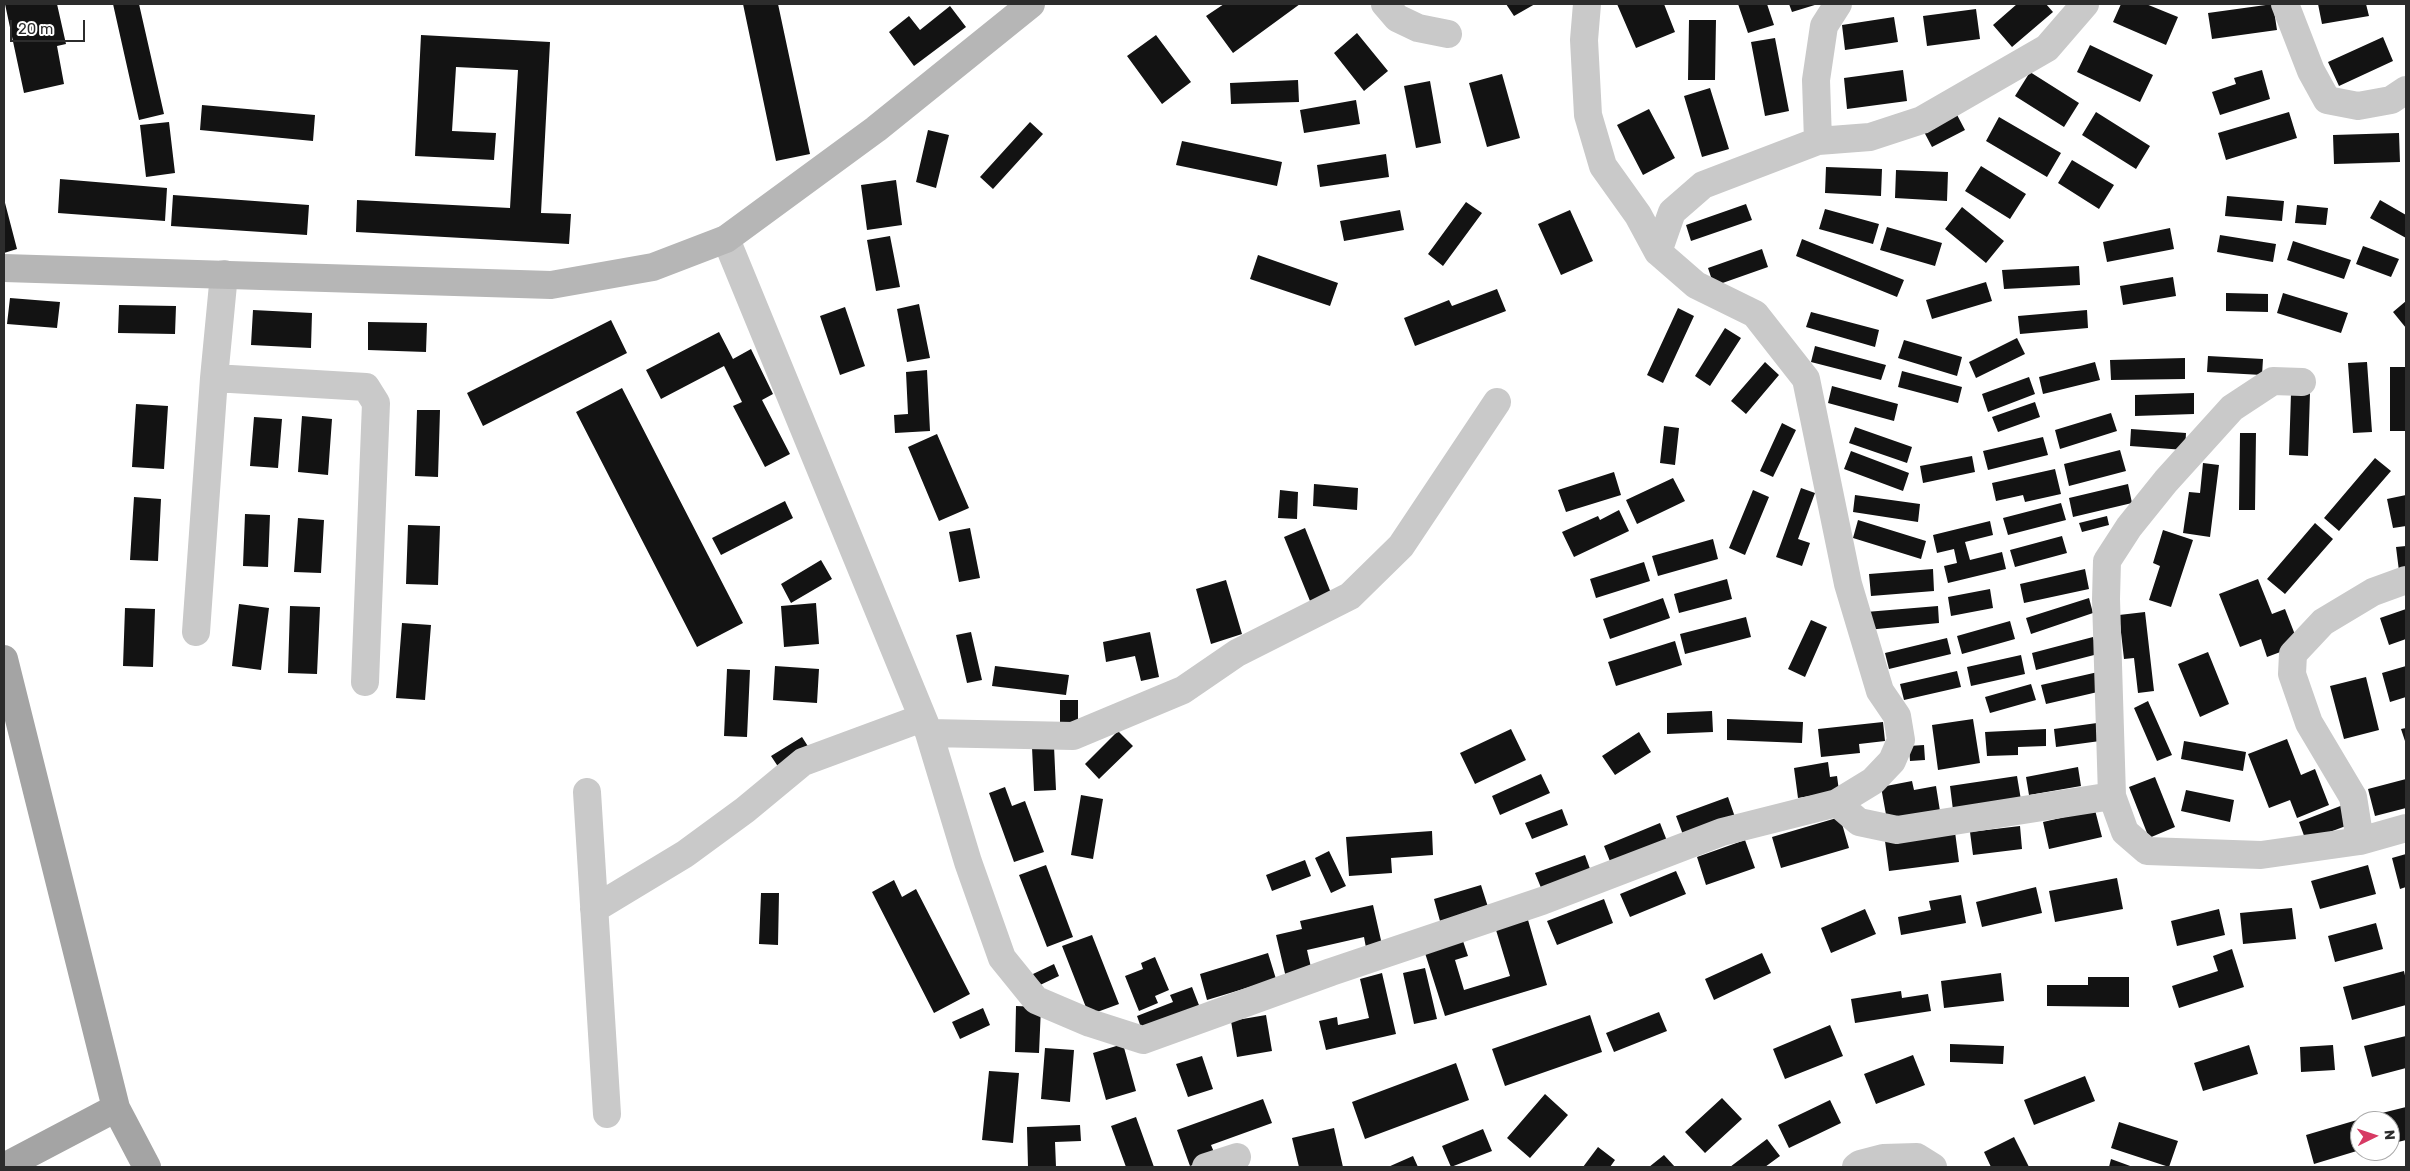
<!DOCTYPE html>
<html>
<head>
<meta charset="utf-8">
<style>
  body { margin:0 }
  #map { position:relative; width:2410px; height:1171px; overflow:hidden; background:#fff; font-family:Rubik,sans-serif }
  canvas { display:block }
  .frame { position:absolute; inset:0; border:5px solid #2c2c2c; pointer-events:none }
  .north { position:absolute; left:2350px; top:1111px; width:50px; height:50px; box-sizing:border-box; background:#fff; border:1px solid #ababab; border-radius:50%; rotate:86deg; font-size:14px; font-weight:700; line-height:20px; text-align:center; color:#2c2c2c }
  .north::after { content:''; display:block; margin:auto; width:18px; height:22px; background:#d73a64; clip-path:polygon(50% 0,100% 100%,50% 72%,0 100%) }
  .scale { position:absolute; left:10px; top:20px; width:75px; height:22px; box-sizing:border-box; border:2px solid #2c2c2c; border-top:0; padding-left:6px; font-size:15px; line-height:18px; white-space:nowrap; color:#2c2c2c; -webkit-text-stroke:4px #fff; paint-order:stroke }
</style>
</head>
<body>
<div id="map">
<canvas width="2410" height="1171"></canvas>
<div class="frame"></div>
<div class="north">N</div>
<div class="scale">20 m</div>
</div>
<script>
const ctx = document.querySelector('canvas').getContext('2d');
ctx.lineJoin = 'round';
function fillPath(path, color) {
  ctx.fillStyle = color;
  ctx.fill(path, 'evenodd');
}
function poly(rows) {
  const path = new Path2D();
  for (const r of rows) {
    path.moveTo(r[0], r[1]);
    for (let i = 2; i < r.length; i += 2) path.lineTo(r[i], r[i + 1]);
  }
  return path;
}
function stroke(path, color, width, dash) {
  ctx.strokeStyle = color;
  ctx.lineWidth = width;
  ctx.lineCap = dash ? 'butt' : 'round';
  ctx.setLineDash(dash || []);
  ctx.stroke(path);
}
const building = poly([
  [5,4,57,4,66,44,57,46,64,84,24,93],
  [113,4,139,4,164,114,139,120],
  [743,4,778,4,810,154,776,161],
  [1224,4,1300,4,1233,53,1206,16],
  [1506,4,1535,4,1514,16],
  [1617,4,1664,4,1675,32,1636,48],
  [1738,4,1767,4,1774,25,1748,33],
  [1789,4,1818,4,1792,12],
  [2017,4,2046,4,2053,12,2012,47,1993,25],
  [2121,4,2146,4,2178,17,2166,45,2113,22],
  [2273,4,2277,30,2212,39,2208,13],
  [2318,4,2366,4,2369,16,2322,24],
  [950,6,966,27,914,66,889,32,909,16,920,30],
  [1976,9,1980,39,1927,46,1923,16],
  [1894,17,1898,42,1845,50,1842,25],
  [1689,20,1716,20,1715,80,1688,80],
  [1357,33,1388,71,1364,91,1334,53],
  [421,35,550,42,541,213,571,214,569,244,356,232,357,200,510,208,518,70,456,67,452,131,496,133,494,160,415,156],
  [1156,35,1191,82,1162,104,1127,56],
  [2383,37,2393,61,2339,86,2328,62],
  [1775,38,1789,111,1765,116,1751,42],
  [2090,45,2153,75,2140,102,2077,72],
  [1903,70,1907,101,1847,109,1844,78],
  [2262,70,2270,99,2220,115,2212,92,2236,84,2234,78],
  [2030,72,2079,103,2064,127,2015,96],
  [1502,74,1520,138,1487,147,1469,83],
  [1298,80,1299,102,1231,104,1230,83],
  [1430,81,1441,143,1416,148,1404,86],
  [1710,88,1729,149,1702,157,1684,96],
  [1356,100,1360,124,1304,133,1300,110],
  [202,105,315,115,313,141,200,130],
  [1649,109,1675,158,1643,175,1617,125],
  [1955,111,1965,130,1932,147,1922,128],
  [2096,112,2150,146,2136,169,2082,135],
  [2289,112,2297,138,2226,160,2218,133],
  [1999,117,2061,153,2047,177,1986,141],
  [169,122,175,173,146,177,140,125],
  [1030,122,1043,134,993,189,980,177],
  [928,130,949,135,936,188,916,182],
  [2399,133,2400,162,2334,164,2333,135],
  [1182,141,1282,162,1277,186,1176,165],
  [1386,154,1389,177,1320,187,1317,165],
  [2072,160,2114,185,2099,209,2058,183],
  [1981,166,2026,194,2010,219,1965,191],
  [1826,167,1882,169,1881,196,1825,193],
  [1896,170,1948,172,1947,201,1895,198],
  [60,179,167,188,165,221,58,213],
  [896,180,902,225,867,230,861,185],
  [173,195,309,205,307,235,171,226],
  [2227,196,2284,201,2282,221,2225,216],
  [4,199,17,249,4,253],
  [2380,200,2406,215,2406,238,2370,218],
  [1466,202,1482,213,1443,266,1428,254],
  [1746,204,1752,220,1691,241,1686,225],
  [2297,205,2328,208,2326,225,2295,223],
  [1962,207,2004,241,1986,263,1945,229],
  [1825,209,1879,224,1873,244,1819,229],
  [1400,210,1404,230,1344,241,1340,221],
  [1570,210,1593,261,1561,275,1538,224],
  [1887,227,1942,243,1935,266,1880,250],
  [2170,228,2174,249,2107,262,2103,242],
  [2220,235,2276,244,2273,262,2217,252],
  [890,236,900,287,876,291,867,240],
  [1802,239,1904,280,1897,297,1796,256],
  [2293,241,2351,260,2344,279,2287,260],
  [2363,246,2399,259,2391,277,2356,264],
  [1762,249,1768,267,1714,286,1708,268],
  [1258,255,1338,283,1330,306,1250,279],
  [2079,266,2080,285,2004,289,2002,270],
  [2173,277,2176,296,2123,305,2120,286],
  [1986,282,1992,301,1932,319,1926,300],
  [1497,289,1506,311,1415,346,1404,318,1449,300,1452,306],
  [2226,293,2268,294,2268,312,2226,311],
  [2283,293,2348,313,2341,333,2277,313],
  [10,298,60,302,57,328,7,324],
  [2406,301,2406,328,2393,312],
  [919,304,930,358,907,362,897,309],
  [119,305,176,306,175,334,118,333],
  [845,307,865,366,840,375,820,316],
  [1678,308,1694,316,1663,383,1647,375],
  [253,310,312,313,311,348,251,345],
  [2087,310,2088,328,2020,334,2018,316],
  [1811,312,1879,330,1875,347,1806,327],
  [611,320,627,353,483,426,467,393],
  [368,322,427,323,426,352,368,350],
  [1725,328,1741,338,1710,386,1695,376],
  [719,332,733,359,751,349,773,394,762,400,790,454,765,467,733,406,742,402,724,366,661,399,646,370],
  [2017,338,2025,354,1976,378,1969,362],
  [1904,340,1962,357,1957,376,1898,358],
  [1815,346,1886,365,1881,380,1811,362],
  [2208,356,2263,359,2262,375,2207,372],
  [2185,358,2185,379,2111,380,2110,360],
  [1765,362,1779,375,1746,414,1731,401],
  [2095,362,2100,380,2043,394,2039,377],
  [2367,362,2372,432,2353,433,2348,363],
  [2390,367,2406,367,2406,431,2390,431],
  [927,370,930,431,895,433,894,415,908,414,906,372],
  [1902,371,1962,387,1958,403,1898,387],
  [2029,377,2035,394,1988,412,1982,394],
  [1832,386,1898,404,1894,421,1828,403],
  [622,388,743,623,697,647,576,412],
  [2194,393,2194,414,2135,416,2135,395],
  [2291,393,2310,393,2308,456,2289,455],
  [2035,402,2040,417,1998,432,1992,417],
  [136,404,168,406,164,469,132,467],
  [417,410,440,410,438,477,415,476],
  [2111,413,2117,431,2060,449,2055,430],
  [302,416,332,419,328,475,298,472],
  [254,417,282,419,278,468,250,466],
  [1782,423,1796,430,1773,477,1760,471],
  [1664,426,1679,428,1675,465,1660,463],
  [1855,427,1912,447,1907,463,1849,443],
  [2131,429,2186,433,2185,450,2130,446],
  [2240,433,2256,433,2255,510,2239,510],
  [937,434,969,508,939,521,908,447],
  [2043,437,2048,455,1988,470,1983,451],
  [2120,450,2126,471,2069,486,2064,464],
  [1851,451,1909,473,1903,491,1844,469],
  [1972,456,1975,472,1923,483,1920,466],
  [2375,458,2391,471,2339,531,2324,518],
  [2203,463,2219,465,2210,537,2183,533,2189,492,2200,493],
  [2055,469,2061,494,2025,502,2023,495,1996,501,1992,483],
  [1614,472,1621,495,1566,512,1558,490],
  [1673,478,1685,501,1637,524,1626,500],
  [1314,484,1358,488,1357,510,1313,506],
  [2128,484,2132,503,2073,517,2069,498],
  [1801,488,1815,493,1798,539,1810,543,1802,566,1776,557],
  [1280,490,1298,492,1297,519,1278,518],
  [1753,490,1769,497,1745,555,1729,548],
  [1855,495,1920,504,1918,522,1853,512],
  [2406,495,2406,526,2393,528,2387,499],
  [134,497,161,499,158,561,130,560],
  [785,501,793,518,721,555,712,538],
  [2061,503,2066,520,2008,535,2003,518],
  [1619,510,1629,531,1574,557,1562,532,1598,516,1600,520],
  [245,514,270,515,268,567,243,566],
  [2107,516,2109,525,2082,532,2079,523],
  [298,518,324,520,321,573,294,572],
  [1858,520,1926,541,1921,559,1853,538],
  [1990,521,1993,535,1965,542,1970,560,2002,552,2006,569,1948,583,1944,566,1957,563,1954,549,1937,553,1933,535],
  [2315,523,2333,539,2285,594,2267,579],
  [408,525,440,526,438,585,406,584],
  [970,528,980,578,959,582,949,532],
  [1305,528,1331,593,1310,601,1284,537],
  [2163,530,2193,540,2171,607,2149,600,2160,566,2153,563],
  [2062,536,2067,553,2015,567,2010,550],
  [1713,539,1718,559,1658,576,1652,556],
  [2406,546,2406,570,2399,571,2396,547],
  [821,560,832,579,791,603,781,584],
  [1644,562,1650,581,1596,598,1590,579],
  [1933,569,1934,591,1871,596,1869,574],
  [2085,569,2089,589,2024,603,2020,584],
  [1727,579,1732,599,1679,613,1674,594],
  [2258,579,2272,614,2285,609,2299,645,2267,657,2261,639,2240,647,2219,594],
  [1226,580,1242,634,1211,644,1196,589],
  [1990,589,1993,608,1951,616,1948,597],
  [1663,598,1670,618,1610,639,1603,619],
  [2089,598,2093,613,2031,634,2026,618],
  [816,603,819,644,784,647,781,606],
  [239,604,269,608,261,670,232,666],
  [290,606,320,607,317,674,288,673],
  [1938,606,1939,623,1867,630,1866,612],
  [125,608,155,609,153,667,123,666],
  [2406,609,2406,639,2389,645,2380,618],
  [2145,612,2154,691,2138,693,2134,658,2124,659,2119,615],
  [1746,617,1751,637,1685,654,1680,634],
  [1811,620,1827,627,1805,677,1788,669],
  [2010,621,2015,639,1962,654,1957,636],
  [402,623,431,625,425,700,396,698],
  [971,632,982,680,967,683,956,635],
  [1150,632,1159,677,1141,681,1135,656,1106,662,1103,642],
  [2093,637,2098,654,2036,670,2032,653],
  [1947,638,1951,654,1889,669,1885,653],
  [1675,641,1682,665,1616,686,1608,662],
  [2208,652,2229,704,2200,717,2178,664],
  [2021,655,2025,674,1971,686,1967,667],
  [775,666,819,669,817,703,773,700],
  [995,666,1069,675,1066,695,992,686],
  [2406,666,2406,697,2390,702,2382,673],
  [727,669,750,670,747,737,724,736],
  [1957,671,1961,687,1904,700,1900,684],
  [2098,672,2102,691,2046,704,2041,685],
  [2366,677,2379,730,2344,739,2330,686],
  [2031,684,2036,700,1990,713,1985,697],
  [1060,700,1078,700,1078,724,1060,725],
  [2148,701,2172,755,2157,761,2134,708],
  [1712,711,1713,732,1667,734,1667,713],
  [1727,719,1803,722,1802,743,1727,740],
  [1973,719,1980,763,1938,770,1932,725],
  [1883,722,1885,741,1859,744,1860,753,1821,757,1818,729],
  [2097,723,2100,741,2056,747,2054,729],
  [2406,728,2406,744,2401,729],
  [1511,729,1526,760,1475,784,1460,753],
  [2046,729,2046,746,2018,747,2018,755,1987,756,1985,732],
  [1118,731,1133,746,1099,779,1085,764],
  [1639,732,1651,752,1615,775,1602,756],
  [802,737,811,751,781,771,771,756],
  [2287,739,2301,775,2315,769,2329,805,2297,818,2290,800,2269,808,2248,754],
  [2184,741,2246,752,2243,771,2181,759],
  [1924,745,1925,760,1910,761,1909,746],
  [1054,746,1056,790,1034,791,1032,747],
  [1828,762,1830,777,1837,776,1839,791,1798,798,1794,768],
  [2078,767,2081,786,2029,795,2026,777],
  [1541,774,1550,793,1500,815,1492,796],
  [2017,776,2021,800,1953,810,1950,786],
  [2155,777,2175,827,2149,838,2129,787],
  [2406,779,2406,808,2375,816,2368,789],
  [1912,781,1914,790,1936,786,1940,811,1887,820,1881,787],
  [1005,787,1012,806,1025,801,1044,852,1014,862,989,793],
  [2186,790,2234,800,2230,822,2181,811],
  [1081,795,1103,799,1093,859,1071,855],
  [1728,797,1736,820,1685,840,1676,816],
  [2343,805,2351,824,2306,841,2299,822],
  [1562,809,1568,825,1532,839,1525,823],
  [2095,810,2102,837,2049,849,2043,822],
  [1840,817,1849,848,1781,868,1772,837],
  [1660,823,1669,846,1613,869,1604,846],
  [2020,826,2022,849,1973,855,1970,832],
  [1432,831,1433,855,1391,858,1392,873,1349,876,1346,837],
  [1955,832,1959,862,1889,871,1885,841],
  [1745,840,1755,868,1706,885,1697,857],
  [1329,851,1346,886,1331,893,1315,858],
  [2406,854,2406,887,2400,889,2392,858],
  [1585,855,1593,877,1544,895,1535,873],
  [1305,860,1311,876,1272,891,1266,875],
  [1046,865,1073,937,1047,947,1019,875],
  [2368,865,2376,894,2320,909,2311,881],
  [1676,871,1686,894,1630,917,1620,894],
  [2117,878,2123,909,2055,922,2049,891],
  [894,880,902,897,916,889,970,994,934,1013,872,892],
  [1481,885,1488,907,1440,921,1434,899],
  [2036,887,2042,913,1982,927,1976,902],
  [761,893,779,893,778,945,759,944],
  [1961,895,1966,923,1901,935,1898,917,1931,910,1929,901],
  [1604,899,1613,923,1557,945,1547,921],
  [1373,905,1383,949,1367,953,1364,937,1307,950,1313,976,1287,982,1276,935,1302,929,1300,921],
  [2292,908,2296,939,2243,944,2240,913],
  [1865,909,1876,934,1831,953,1821,928],
  [2219,909,2225,935,2177,946,2171,921],
  [1528,920,1547,985,1445,1016,1425,953,1463,941,1468,956,1455,960,1464,990,1510,976,1496,930],
  [2376,923,2383,949,2335,962,2328,936],
  [1092,935,1119,1004,1089,1015,1062,946],
  [2232,949,2244,987,2179,1008,2172,986,2218,971,2213,956],
  [1268,953,1276,979,1207,1000,1200,974],
  [1762,953,1771,973,1714,1000,1705,979],
  [1155,957,1169,990,1155,996,1158,1003,1139,1011,1125,976,1143,969,1141,963],
  [1054,964,1059,976,1038,986,1033,974],
  [1425,968,1437,1019,1414,1024,1403,973],
  [2404,971,2406,980,2406,1005,2352,1020,2343,987],
  [1382,973,1396,1034,1326,1050,1319,1021,1337,1017,1338,1025,1369,1018,1360,979],
  [2001,973,2004,1001,1944,1008,1941,981],
  [2088,977,2129,977,2129,1007,2047,1006,2047,985,2088,985],
  [1192,987,1202,1013,1144,1036,1137,1016,1173,1002,1170,995],
  [1901,991,1902,998,1928,994,1931,1011,1855,1023,1851,999],
  [1016,1006,1041,1007,1039,1053,1015,1052],
  [983,1008,990,1025,960,1039,952,1022],
  [1659,1012,1667,1031,1614,1052,1606,1033],
  [1266,1015,1272,1051,1237,1057,1231,1021],
  [1590,1015,1602,1052,1505,1086,1492,1049],
  [1830,1025,1843,1056,1785,1079,1773,1049],
  [2406,1036,2406,1068,2372,1077,2364,1046],
  [1123,1044,1136,1091,1106,1100,1093,1053],
  [1950,1044,2004,1046,2003,1064,1950,1062],
  [2249,1045,2258,1074,2203,1091,2194,1063],
  [2333,1045,2335,1070,2301,1072,2300,1047],
  [1045,1048,1074,1050,1070,1102,1041,1099],
  [1913,1055,1925,1085,1876,1104,1864,1074],
  [1202,1056,1213,1089,1188,1097,1176,1064],
  [1456,1063,1469,1100,1365,1139,1352,1102],
  [989,1071,1019,1073,1013,1143,982,1140],
  [2085,1076,2095,1101,2034,1125,2024,1100],
  [1545,1094,1568,1115,1530,1158,1507,1138],
  [1722,1098,1742,1119,1705,1153,1685,1132],
  [1263,1099,1272,1123,1211,1145,1216,1157,1190,1166,1177,1130],
  [1830,1100,1841,1123,1789,1148,1778,1125],
  [2406,1107,2406,1140,2390,1144,2390,1121,2384,1121,2382,1113],
  [1136,1117,1154,1167,1126,1167,1111,1126],
  [2357,1120,2360,1131,2360,1150,2314,1164,2306,1135],
  [2119,1122,2178,1141,2169,1167,2111,1148],
  [1080,1125,1081,1141,1055,1142,1056,1167,1028,1167,1027,1127],
  [1334,1128,1343,1167,1299,1167,1292,1138],
  [1483,1129,1492,1151,1451,1167,1442,1146],
  [2014,1137,2029,1167,1991,1167,1984,1152],
  [1767,1139,1780,1156,1765,1167,1730,1167],
  [1598,1147,1615,1160,1610,1167,1583,1167],
  [1664,1155,1675,1167,1649,1167],
  [1413,1156,1418,1167,1388,1167],
  [2111,1159,2133,1167,2109,1167]
]);
const street = poly([
  [1385,4,1397,18,1418,28,1448,34],
  [1587,4,1584,40,1588,115,1603,166,1638,215,1658,252,1696,285,1755,314,1806,379,1848,584,1880,691,1897,716,1901,740,1892,761,1873,781,1837,803],
  [2285,4,2311,71,2327,100,2358,106,2391,100,2406,90],
  [1818,141,1870,137,1922,120,2047,48,2085,4],
  [726,239,929,733,968,862,1002,958,1036,1000,1090,1023,1143,1040,1331,972,1542,901,1722,832,1837,803,1859,822,1897,830,2112,796],
  [1658,252,1672,212,1703,185,1818,141,1816,80,1824,26,1838,4],
  [214,378,366,387,376,403,365,682],
  [2302,382,2273,381,2232,408,2166,481,2129,527,2107,561,2106,599,2112,796,2125,832,2147,851,2261,855,2360,841,2406,828],
  [196,632,214,378,224,274],
  [929,733,1073,736,1183,690,1237,653,1350,596,1401,546,1497,402],
  [587,792,607,1114],
  [2360,841,2353,797,2309,723,2292,674,2293,654,2323,622,2373,592,2406,580],
  [594,909,685,854,745,810,803,762,922,718],
  [1206,1167,1237,1157],
  [1856,1167,1860,1164,1883,1158,1917,1157,1933,1167]
]);
const secondary = poly([
  [4,268,551,285,653,267,726,239,876,129,1031,4]
]);
const primary = poly([
  [4,659,116,1108,147,1167],
  [4,1167,116,1108]
]);
fillPath(building, '#131313');
stroke(street, '#c9c9c9', 28);
stroke(secondary, '#b6b6b6', 28);
stroke(primary, '#a4a4a4', 28);
</script>
</body>
</html>
